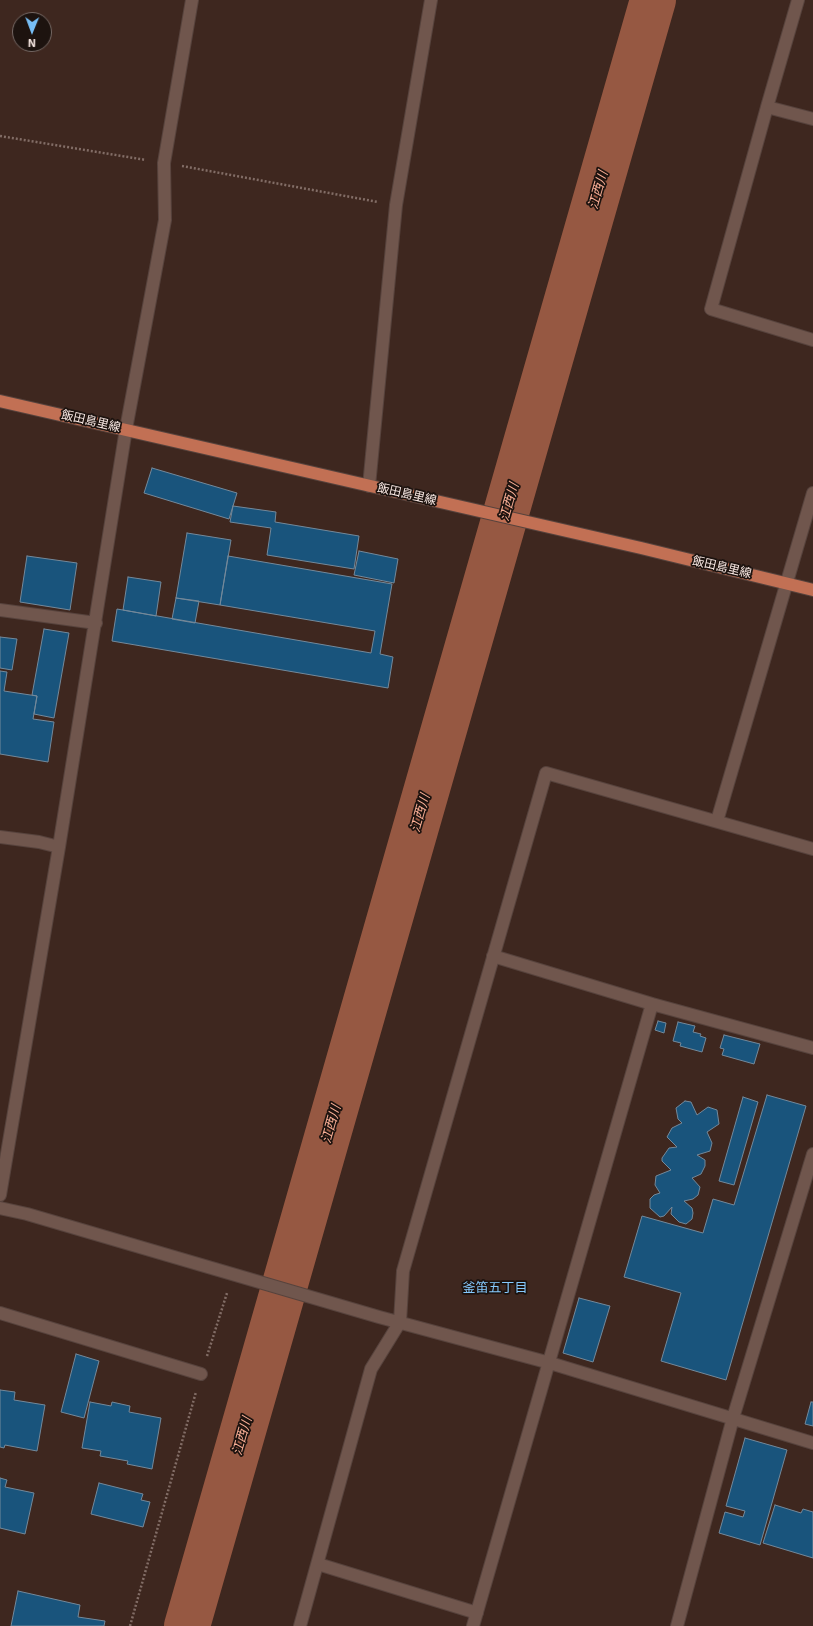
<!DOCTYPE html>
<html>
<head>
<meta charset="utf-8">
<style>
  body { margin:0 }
  #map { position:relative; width:813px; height:1626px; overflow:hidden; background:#3e271f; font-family:"Exo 2",sans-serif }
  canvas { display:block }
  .north { position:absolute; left:12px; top:12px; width:40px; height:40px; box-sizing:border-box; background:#1d130f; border:1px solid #756864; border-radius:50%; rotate:181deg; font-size:11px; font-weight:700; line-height:16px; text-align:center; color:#f8e8e3 }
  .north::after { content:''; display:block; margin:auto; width:14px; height:18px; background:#77bff7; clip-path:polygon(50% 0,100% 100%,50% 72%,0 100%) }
</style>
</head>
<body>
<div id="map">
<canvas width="813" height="1626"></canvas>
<div class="north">N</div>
</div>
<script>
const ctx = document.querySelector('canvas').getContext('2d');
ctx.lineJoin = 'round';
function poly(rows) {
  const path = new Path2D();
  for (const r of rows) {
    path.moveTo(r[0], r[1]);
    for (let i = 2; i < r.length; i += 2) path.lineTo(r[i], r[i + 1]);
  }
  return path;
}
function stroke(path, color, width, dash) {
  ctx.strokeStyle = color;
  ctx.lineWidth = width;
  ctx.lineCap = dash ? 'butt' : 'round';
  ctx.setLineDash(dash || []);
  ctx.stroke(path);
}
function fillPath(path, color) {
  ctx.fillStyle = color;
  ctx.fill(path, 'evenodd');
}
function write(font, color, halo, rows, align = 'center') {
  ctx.font = font + ' "Exo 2","Noto Sans JP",sans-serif';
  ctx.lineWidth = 3.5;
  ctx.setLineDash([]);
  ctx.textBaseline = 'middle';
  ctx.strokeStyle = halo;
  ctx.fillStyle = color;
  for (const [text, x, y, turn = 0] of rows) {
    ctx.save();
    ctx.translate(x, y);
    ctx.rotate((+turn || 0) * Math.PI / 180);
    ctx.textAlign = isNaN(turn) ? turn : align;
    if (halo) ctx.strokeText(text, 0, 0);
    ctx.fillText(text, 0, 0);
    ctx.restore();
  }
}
const river = poly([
  [187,1626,653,0]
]);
const building = poly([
  [152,468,237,493,229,519,144,493,152,468],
  [233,506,276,512,275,522,359,536,354,569,267,555,271,528,230,522,233,506],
  [187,533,231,540,220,605,176,598,187,533],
  [359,551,398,559,394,583,354,575,359,551],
  [27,556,77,563,70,610,20,602,27,556],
  [228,556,392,584,380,654,393,657,388,688,112,641,117,609,371,653,375,631,220,605,228,556],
  [128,577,161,582,156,616,123,610,128,577],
  [176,598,199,601,195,623,172,619,176,598],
  [44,629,69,633,54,718,34,714,37,696,32,695,44,629],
  [0,637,17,639,12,670,0,668,0,637],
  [0,671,7,672,4,691,37,696,33,719,54,722,48,762,0,754,0,671],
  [658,1021,666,1023,664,1033,655,1030,658,1021],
  [678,1022,695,1026,693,1032,701,1034,700,1036,706,1038,702,1052,680,1046,681,1043,673,1041,678,1022],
  [724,1035,760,1044,754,1064,722,1055,724,1049,720,1048,724,1035],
  [767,1095,806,1106,726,1380,661,1361,681,1293,624,1277,642,1216,703,1233,713,1199,734,1205,767,1095],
  [743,1097,758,1102,734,1185,719,1181,743,1097],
  [685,1101,691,1102,697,1115,708,1107,717,1110,719,1124,707,1132,712,1143,710,1151,697,1155,705,1160,705,1166,701,1174,692,1178,700,1187,698,1195,693,1199,684,1201,692,1208,693,1213,692,1219,686,1224,679,1222,671,1214,672,1207,664,1216,660,1217,650,1208,650,1199,654,1195,660,1193,655,1185,656,1176,671,1170,662,1161,662,1158,669,1148,677,1147,667,1137,672,1128,682,1123,678,1119,676,1108,685,1101],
  [579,1298,610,1306,593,1362,563,1353,579,1298],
  [76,1354,99,1361,84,1418,61,1412,76,1354],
  [0,1390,15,1392,14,1400,45,1405,37,1451,5,1445,4,1448,0,1447,0,1390],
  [90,1402,111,1406,112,1402,130,1406,129,1412,161,1418,152,1469,127,1464,128,1461,100,1456,101,1451,82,1448,90,1402],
  [811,1402,813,1402,813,1426,805,1424,811,1402],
  [745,1438,787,1450,760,1545,719,1533,725,1512,743,1517,745,1511,726,1506,745,1438],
  [0,1478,7,1480,5,1487,34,1493,25,1534,0,1528,0,1478],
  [99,1483,143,1494,141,1500,150,1502,143,1527,91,1514,99,1483],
  [775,1505,801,1513,803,1509,813,1512,813,1558,763,1543,775,1505],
  [18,1591,80,1605,78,1617,105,1621,104,1626,11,1626,18,1591]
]);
const path = poly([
  [0,136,146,160],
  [182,166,378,202],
  [207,1356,227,1293],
  [130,1626,196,1392]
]);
const minor = poly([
  [798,0,767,107,813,119],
  [767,107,711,309,813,340],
  [369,486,396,205,431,0],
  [0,610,96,623],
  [717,821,813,493],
  [0,837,39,842,59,847],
  [652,1004,813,1048],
  [0,1195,59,847,126,429,165,220,164,163,192,0],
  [0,1208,27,1214,379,1317,550,1363,813,1443],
  [0,1313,201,1374],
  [318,1564,477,1613],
  [300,1626,371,1369,400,1322,403,1271,546,773,813,849],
  [473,1626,652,1004,493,956],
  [677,1626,733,1418,813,1154]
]);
const major = poly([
  [0,401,641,548,813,590]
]);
const streetNames = [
  ["飯田島里線",91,421,13],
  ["飯田島里線",407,494,13],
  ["飯田島里線",722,567,13]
];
const waterNames = [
  ["江西川",598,190,-74],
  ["江西川",509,502,-74],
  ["江西川",420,813,-74],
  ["江西川",331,1124,-74],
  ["江西川",242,1436,-74]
];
const neighbourhoodNames = [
  ["釜笛五丁目",495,1288]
];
stroke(river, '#965842', 46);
fillPath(building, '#19547c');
stroke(building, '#73899b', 1);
stroke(minor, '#57433d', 14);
stroke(major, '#57433d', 14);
stroke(path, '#826d66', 2.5, [2, 2]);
stroke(minor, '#70564d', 12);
stroke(major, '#c27054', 12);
write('12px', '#f8e8e3', '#1d130f', streetNames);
write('italic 13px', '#faaf96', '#1d130f', waterNames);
write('13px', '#86c9fd', '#1d130f', neighbourhoodNames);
</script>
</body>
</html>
